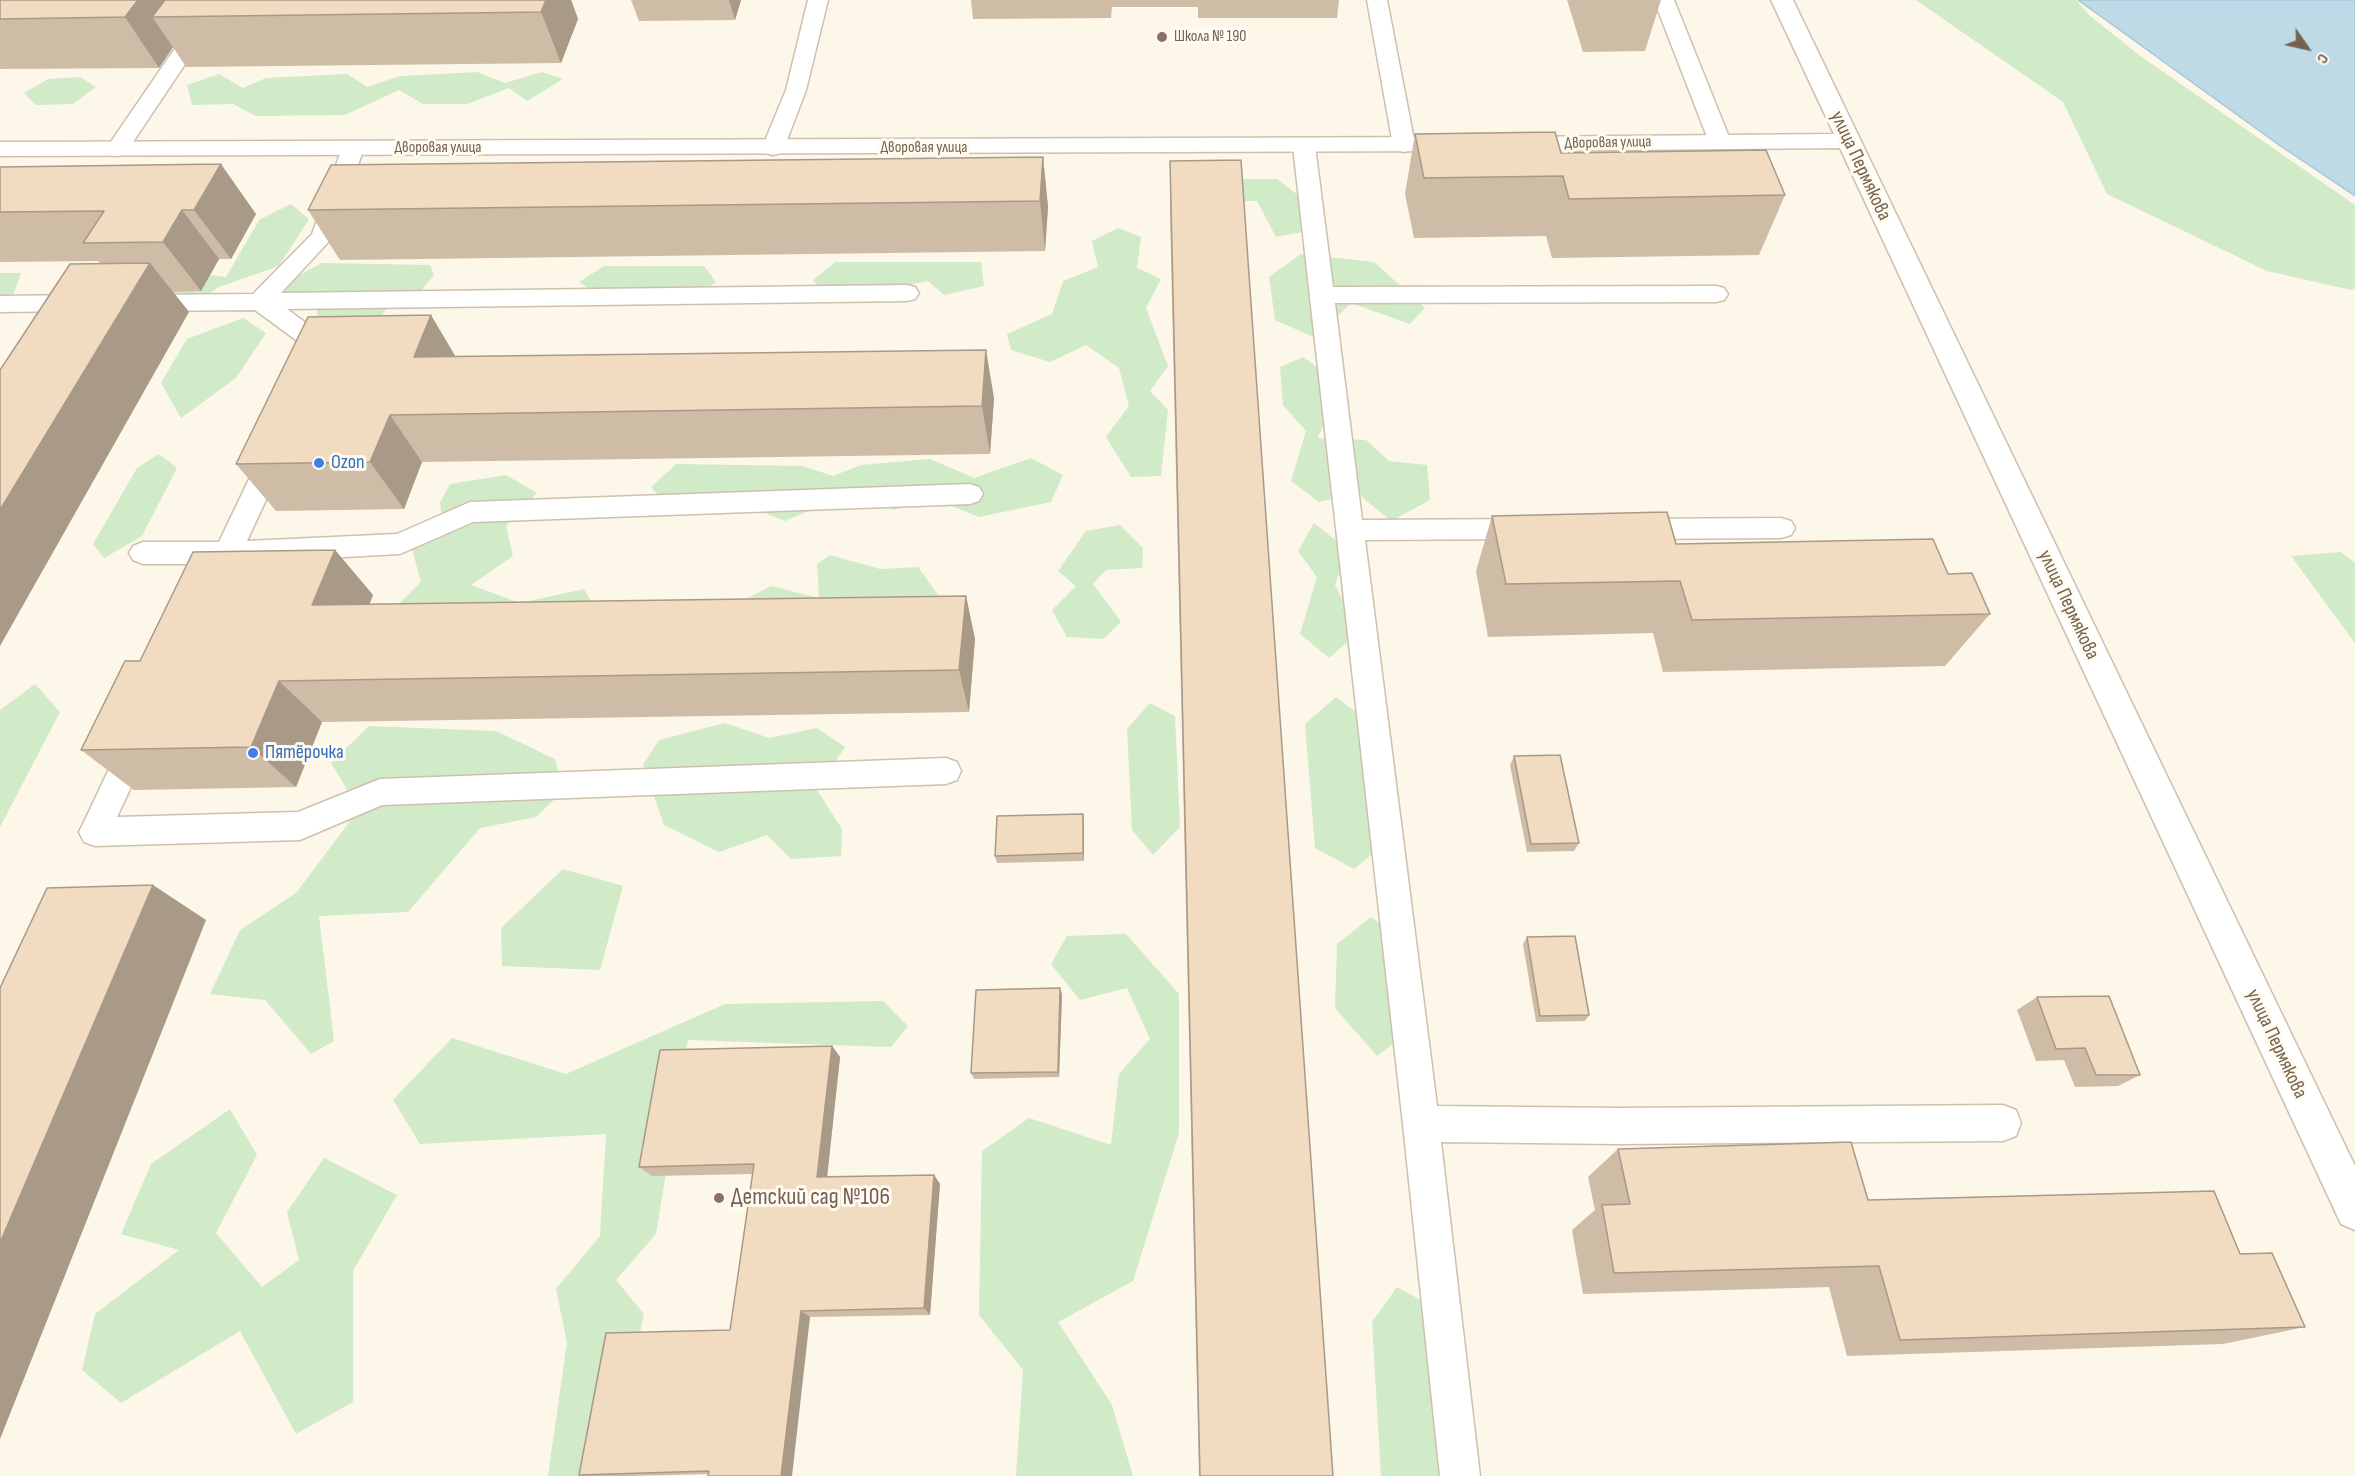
<!DOCTYPE html>
<html>
<head>
<meta charset="utf-8">
<style>
  body { margin:0 }
  #map { position:relative; width:2355px; height:1476px; overflow:hidden; background:#fcf7e9; font-family:"Sofia Sans Condensed",sans-serif }
  canvas { display:block }
  .north { position:absolute; left:2277px; top:18px; width:60px; height:60px; -webkit-text-stroke:4px #fefbf0; paint-order:stroke; rotate:124deg; font-size:16px; font-weight:700; line-height:24px; text-align:center; color:#76614d }
  .north::after { content:''; display:block; margin:auto; width:21px; height:27px; background:#76614d; clip-path:polygon(50% 0,100% 100%,50% 72%,0 100%) }
</style>
</head>
<body>
<div id="map">
<canvas width="2355" height="1476"></canvas>
<div class="north">С</div>
</div>
<script>
const ctx = document.querySelector('canvas').getContext('2d');
ctx.lineJoin = 'round';
function fillPath(path, color) {
  ctx.fillStyle = color;
  ctx.fill(path, 'evenodd');
}
function poly(rows) {
  const path = new Path2D();
  for (const r of rows) {
    path.moveTo(r[0], r[1]);
    for (let i = 2; i < r.length; i += 2) path.lineTo(r[i], r[i + 1]);
  }
  return path;
}
function stroke(path, color, width, dash) {
  ctx.strokeStyle = color;
  ctx.lineWidth = width;
  ctx.lineCap = dash ? 'butt' : 'round';
  ctx.setLineDash(dash || []);
  ctx.stroke(path);
}
function write(font, color, halo, rows, align = 'center') {
  ctx.font = font + ' "Sofia Sans Condensed",sans-serif';
  ctx.lineWidth = 6;
  ctx.setLineDash([]);
  ctx.textBaseline = 'middle';
  ctx.strokeStyle = halo;
  ctx.fillStyle = color;
  for (const [text, x, y, turn = 0] of rows) {
    ctx.save();
    ctx.translate(x, y);
    ctx.rotate((+turn || 0) * Math.PI / 180);
    ctx.textAlign = isNaN(turn) ? turn : align;
    if (halo) ctx.strokeText(text, 0, 0);
    ctx.fillText(text, 0, 0);
    ctx.restore();
  }
}
const green = poly([
  [1916,0,2076,0,2089,15,2139,55,2355,205,2355,288,2351,290,2267,271,2107,194,2063,102],
  [477,72,505,83,542,72,563,79,527,101,509,88,467,104,423,104,399,90,345,115,256,116,233,104,192,105,187,85,219,74,243,88,266,78,347,74,367,87,400,76],
  [80,77,96,87,73,104,36,105,24,93,48,79],
  [1192,179,1277,179,1302,198,1303,232,1276,237,1257,201,1189,201],
  [291,204,309,219,279,266,219,287,178,313,88,273,183,272,226,277,259,220],
  [1118,228,1141,237,1137,268,1161,279,1146,308,1168,366,1150,391,1168,410,1161,476,1131,477,1106,437,1129,406,1119,368,1086,345,1050,362,1011,350,1007,334,1052,314,1063,281,1098,267,1092,241],
  [1301,254,1374,262,1425,308,1410,324,1351,303,1316,338,1275,320,1269,277],
  [835,262,981,262,984,286,944,295,928,281,830,300,813,280],
  [322,263,430,265,434,275,422,290,398,294,372,327,316,329,317,309,286,307,280,285],
  [604,266,704,266,716,282,696,300,606,300,579,282],
  [0,273,21,273,14,293,0,301],
  [243,318,266,333,236,378,181,418,161,383,187,339],
  [1303,357,1327,374,1329,415,1317,438,1366,440,1389,461,1427,465,1430,500,1391,521,1357,493,1319,502,1291,481,1306,431,1283,405,1280,367],
  [159,454,177,468,142,536,104,558,93,544,137,468],
  [1031,458,1063,475,1051,502,979,517,934,499,893,510,865,487,785,521,721,496,672,511,651,487,676,464,803,466,833,476,861,465,930,459,974,478],
  [506,475,537,493,506,526,513,556,471,585,520,603,584,589,600,617,387,616,421,582,412,549,444,530,440,503,450,484],
  [1314,523,1348,550,1335,585,1359,632,1329,658,1300,634,1317,577,1298,551],
  [1120,525,1143,548,1142,568,1106,570,1093,584,1121,622,1103,639,1067,637,1052,610,1076,586,1058,571,1086,531],
  [2341,552,2355,563,2355,643,2291,556],
  [830,555,880,569,918,567,941,599,736,604,771,586,819,598,817,564],
  [35,684,60,712,0,827,0,710],
  [1336,697,1365,719,1382,846,1354,869,1315,848,1305,724],
  [1150,703,1175,716,1180,827,1153,855,1132,830,1127,729],
  [725,723,769,738,817,728,845,747,817,790,842,829,841,856,791,859,767,835,719,852,664,825,643,765,659,740],
  [369,726,496,731,555,759,563,791,536,817,480,828,408,912,319,916,334,1041,311,1054,265,1000,210,994,240,930,296,893,359,809,331,763],
  [563,869,623,886,600,970,502,966,501,928],
  [1371,917,1409,945,1418,1025,1377,1056,1335,1008,1337,944],
  [1126,934,1179,994,1179,1133,1133,1281,1058,1322,1112,1405,1133,1476,1016,1476,1023,1370,979,1315,982,1151,1029,1118,1111,1145,1119,1074,1150,1039,1127,988,1080,1000,1051,964,1067,936],
  [883,1001,908,1026,891,1047,688,1040,656,1234,616,1280,644,1314,610,1476,548,1476,567,1342,556,1289,600,1236,606,1134,420,1144,393,1100,452,1038,566,1074,725,1004],
  [230,1109,257,1155,216,1233,262,1287,299,1260,287,1212,324,1158,397,1195,353,1271,353,1402,296,1434,240,1331,121,1403,82,1370,95,1314,179,1250,121,1234,151,1164],
  [1397,1287,1451,1317,1472,1476,1381,1476,1372,1322]
]);
const water = poly([
  [2078,0,2355,0,2355,196,2279,145,2078,0]
]);
const lane = poly([
  [208,0,228,0,125,154,117,156,109,154,106,149,208,0],
  [808,0,828,0,806,90,784,148,781,153,773,155,765,153,762,148,786,90,808,0],
  [1367,0,1387,0,1415,145,1412,150,1404,152,1396,150,1393,145,1367,0],
  [1654,0,1674,0,1731,142,1728,147,1720,149,1712,147,1709,142,1654,0],
  [1304,139,1312,141,1315,146,1333,287,1716,286,1724,288,1728,294,1724,300,1716,302,1335,303,1362,520,1530,519,1540,522,1544,529,1540,536,1530,539,1365,540,1437,1106,1618,1108,2003,1105,2016,1110,2021,1123,2016,1136,2003,1141,1618,1144,1441,1142,1480,1476,1440,1476,1403,1124,1293,146,1296,141,1304,139],
  [353,141,361,143,364,148,333,237,281,293,907,285,915,287,919,293,915,299,907,301,287,309,333,343,336,349,328,366,319,369,310,366,307,360,311,351,255,310,142,311,134,309,130,303,134,297,142,295,253,294,312,234,342,148,345,143,353,141],
  [85,295,93,297,97,303,93,309,85,311,0,312,0,296,85,295],
  [275,442,284,445,288,452,247,541,397,534,470,502,970,484,979,487,983,494,979,501,970,504,473,522,400,554,236,563,221,596,211,599,201,596,197,588,209,564,143,564,133,560,129,553,133,546,143,542,219,542,262,452,266,445,275,442],
  [1781,518,1791,521,1795,528,1791,535,1781,538,1632,539,1622,536,1618,529,1622,522,1632,519,1781,518],
  [137,729,148,733,152,742,117,817,298,812,380,779,946,758,957,762,961,771,957,780,946,784,382,805,300,840,95,846,84,842,79,832,84,822,126,733,137,729]
]);
const street = poly([
  [1771,0,1793,0,2355,1166,2355,1230,2341,1224,1840,148,1514,151,1506,149,1502,144,1506,139,1514,137,1834,134,1771,0],
  [1459,137,1467,139,1471,144,1467,149,1459,151,0,156,0,142,1459,137]
]);
const wall = poly([
  [0,0,571,0,578,19,561,63,186,67,173,47,159,68,0,69],
  [631,0,741,0,735,20,639,21],
  [971,0,1339,0,1337,18,1198,18,1198,7,1112,7,1111,18,973,19],
  [1567,0,1661,0,1645,51,1583,52],
  [1415,134,1561,153,1785,195,1759,255,1552,258,1546,236,1414,238,1405,194],
  [1043,157,1048,207,1045,251,340,260,308,210],
  [1170,161,1333,1476,1199,1476,1170,211],
  [0,167,256,214,231,259,219,259,201,291,173,292,189,312,100,263,98,261,0,262],
  [456,357,994,398,990,454,422,462,404,509,276,511,236,464],
  [1492,516,1676,544,1948,574,1990,614,1945,666,1663,672,1653,633,1488,637,1476,571],
  [335,550,373,595,369,604,966,596,975,639,969,712,322,722,296,787,134,790,81,750,140,661],
  [1514,756,1579,843,1574,851,1527,852,1510,765],
  [1084,822,1084,861,997,863,995,856],
  [1527,937,1589,1015,1585,1021,1536,1022,1523,944],
  [1062,994,1059,1077,974,1079,971,1073],
  [2037,997,2140,1075,2118,1086,2075,1087,2064,1060,2036,1061,2017,1010],
  [832,1046,840,1057,827,1177,934,1175,940,1184,930,1315,810,1317,709,1474,630,1476,588,1476,579,1475,730,1330,753,1174,652,1176,639,1167],
  [1618,1149,1868,1200,2240,1254,2305,1327,2223,1344,1847,1356,1829,1287,1583,1294,1572,1230,1595,1210,1588,1177]
]);
const shadedWall = poly([
  [136,0,172,0,152,17,173,47,159,68,125,17],
  [546,0,571,0,578,19,561,63,541,12],
  [729,0,741,0,735,20],
  [1043,157,1048,207,1045,251,1040,201],
  [221,164,256,214,231,259,194,210],
  [182,210,219,259,201,291,163,242],
  [150,263,189,312,0,646,0,510],
  [431,315,460,364,414,357],
  [986,350,994,398,990,454,982,406],
  [390,415,422,462,404,509,370,462],
  [335,550,373,595,352,649,312,605],
  [966,596,975,639,969,712,959,670],
  [279,681,322,722,296,787,251,747],
  [1083,814,1084,822,1084,861,1083,853],
  [153,885,206,920,0,1439,0,1243],
  [1060,988,1062,994,1059,1077,1058,1072],
  [832,1046,840,1057,826,1187,817,1177],
  [934,1175,940,1184,930,1315,924,1308],
  [801,1311,810,1317,792,1476,781,1476]
]);
const building = poly([
  [0,0,138,0,125,17,0,19,0,0],
  [165,0,546,0,541,12,152,17,165,0],
  [1555,132,1561,153,1766,150,1785,195,1569,199,1563,176,1424,178,1415,134,1555,132],
  [1043,157,1040,201,308,210,331,165,1043,157],
  [1241,160,1333,1476,1200,1476,1170,161,1241,160],
  [221,164,194,210,182,210,163,242,83,243,104,211,0,212,0,167,221,164],
  [150,263,0,510,0,370,70,264,150,263],
  [431,315,414,357,986,350,982,406,390,415,370,462,236,464,308,317,431,315],
  [1667,512,1676,544,1933,539,1948,574,1972,573,1990,614,1692,620,1680,581,1506,584,1492,516,1667,512],
  [335,550,312,605,966,596,959,670,279,681,251,747,81,750,125,661,140,661,193,552,335,550],
  [1560,755,1579,843,1531,844,1514,756,1560,755],
  [1083,814,1083,853,995,856,997,816,1083,814],
  [153,885,0,1243,0,988,47,888,153,885],
  [1575,936,1589,1015,1540,1016,1527,937,1575,936],
  [1060,988,1058,1072,971,1073,976,990,1060,988],
  [2109,996,2140,1075,2096,1075,2085,1048,2056,1049,2037,997,2109,996],
  [832,1046,817,1177,934,1175,924,1308,801,1311,781,1476,708,1476,709,1471,579,1475,606,1333,730,1330,754,1164,639,1167,660,1050,832,1046],
  [1851,1142,1868,1200,2214,1191,2240,1254,2272,1253,2305,1327,1900,1340,1879,1266,1614,1273,1602,1205,1630,1204,1618,1149,1851,1142]
]);
const markers = [
  [1162,37,6,"#8d6e63"],
  [319,463,6,"#3f7fe0"],
  [253,753,6,"#3f7fe0"],
  [719,1198,6,"#8d6e63"]
];
const farEducationnames = [
  ["Школа № 190",1174,37]
];
const farStreetnames = [
  ["Дворовая улица",1608,143,-1],
  ["Дворовая улица",438,148],
  ["Дворовая улица",924,148]
];
const streetNames = [
  ["улица Пермякова",1860,166,65],
  ["улица Пермякова",2068,605,65],
  ["улица Пермякова",2276,1044,65]
];
const shopNames = [
  ["Ozon",331,463],
  ["Пятёрочка",265,753]
];
const nearEducationnames = [
  ["Детский сад №106",731,1198]
];
fillPath(green, '#d1eac7');
fillPath(water, '#bedae6');
stroke(water, '#a4c8d7', 1.5);
stroke(lane, '#cec0af', 3);
stroke(street, '#cec0af', 3);
fillPath(lane, '#fff');
fillPath(street, '#fff');
fillPath(wall, '#cfbca6');
fillPath(shadedWall, '#a99987');
fillPath(building, '#f1dbc1');
stroke(building, '#a99987', 1.5);
for (const [x, y, r, color] of markers) {
  const dot = new Path2D();
  dot.arc(x, y, r, 0, 2 * Math.PI);
  ctx.fillStyle = color;
  ctx.fill(dot);
  stroke(dot, '#fefbf0', 2);
}
write('16px', '#785e54', '#fefbf0', farEducationnames, 'left');
write('16px', '#76614d', '#fefbf0', farStreetnames);
write('20px', '#76614d', '#fefbf0', streetNames);
write('20px', '#366cbe', '#fefbf0', shopNames, 'left');
write('24px', '#785e54', '#fefbf0', nearEducationnames, 'left');
</script>
</body>
</html>
